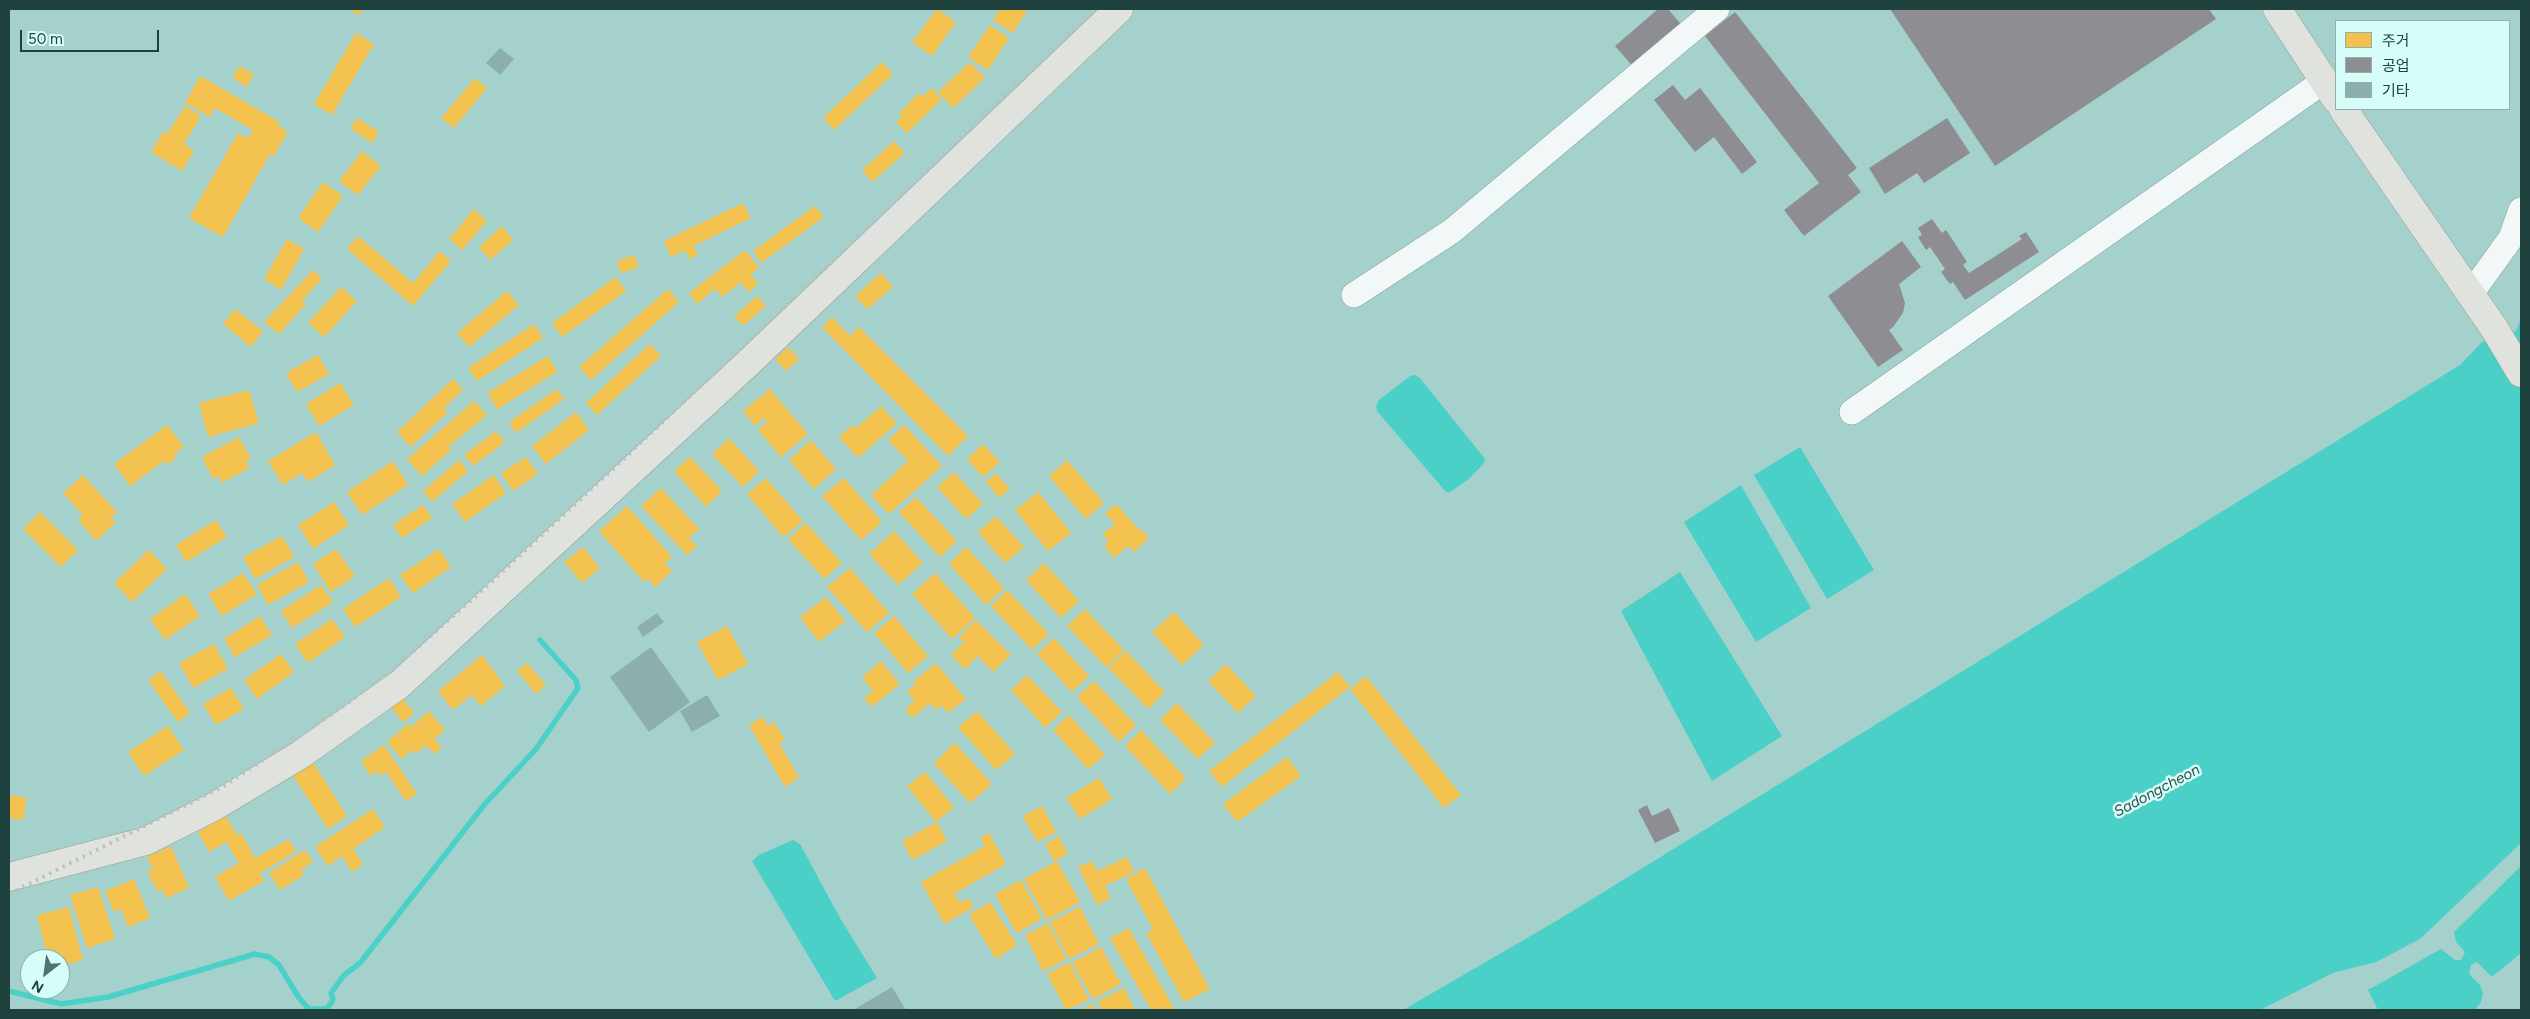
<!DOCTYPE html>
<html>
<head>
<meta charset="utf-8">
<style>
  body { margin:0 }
  #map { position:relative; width:2530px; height:1019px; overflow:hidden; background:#a5d1cd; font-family:Figtree,"Noto Sans KR",sans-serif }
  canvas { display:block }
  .frame { position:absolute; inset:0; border:10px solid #20423f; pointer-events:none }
  .legend { position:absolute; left:2335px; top:20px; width:175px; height:90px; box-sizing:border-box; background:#d6fdf8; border:1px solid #8db2ae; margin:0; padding:6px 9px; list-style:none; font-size:15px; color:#20423f }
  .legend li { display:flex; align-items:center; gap:10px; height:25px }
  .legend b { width:25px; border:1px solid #8db2ae }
  .north { position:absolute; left:20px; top:949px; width:50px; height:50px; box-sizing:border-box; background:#d6fdf8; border:1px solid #8db2ae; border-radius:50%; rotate:210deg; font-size:14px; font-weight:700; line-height:20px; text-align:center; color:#20423f }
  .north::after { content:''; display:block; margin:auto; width:18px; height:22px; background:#4f7471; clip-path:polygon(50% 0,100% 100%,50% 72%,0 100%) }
  .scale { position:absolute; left:20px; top:30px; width:139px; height:22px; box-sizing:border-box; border:2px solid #20423f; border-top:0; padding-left:6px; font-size:15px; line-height:18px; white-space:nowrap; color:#20423f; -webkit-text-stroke:4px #d6fdf8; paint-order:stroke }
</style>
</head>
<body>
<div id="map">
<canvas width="2530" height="1019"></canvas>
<div class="frame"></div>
<ul class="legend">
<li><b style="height:14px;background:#f2c14e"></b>주거</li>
<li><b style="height:14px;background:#8d8d92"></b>공업</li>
<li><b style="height:14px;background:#8cafad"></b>기타</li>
</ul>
<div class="north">N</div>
<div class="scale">50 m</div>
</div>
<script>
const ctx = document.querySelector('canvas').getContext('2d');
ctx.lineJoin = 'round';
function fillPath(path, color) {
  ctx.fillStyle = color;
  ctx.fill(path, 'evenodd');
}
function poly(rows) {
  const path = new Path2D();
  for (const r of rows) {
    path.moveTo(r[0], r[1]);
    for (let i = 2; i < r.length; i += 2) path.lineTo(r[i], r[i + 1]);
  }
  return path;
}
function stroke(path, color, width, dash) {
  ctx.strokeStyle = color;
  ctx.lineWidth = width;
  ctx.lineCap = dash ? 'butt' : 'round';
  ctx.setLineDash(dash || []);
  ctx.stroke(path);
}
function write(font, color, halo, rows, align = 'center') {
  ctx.font = font + ' Figtree,sans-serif';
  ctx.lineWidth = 5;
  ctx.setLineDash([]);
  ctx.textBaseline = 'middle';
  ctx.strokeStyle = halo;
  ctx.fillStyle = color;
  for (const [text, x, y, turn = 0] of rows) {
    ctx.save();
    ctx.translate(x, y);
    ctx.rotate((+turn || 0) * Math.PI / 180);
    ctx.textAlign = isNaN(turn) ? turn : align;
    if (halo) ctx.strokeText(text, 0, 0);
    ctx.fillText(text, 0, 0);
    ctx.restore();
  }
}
const water = poly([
  [2521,317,2521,843,2420,939,2376,962,2333,973,2260,1010,1403,1010,1558,920,2460,365,2482,342,2516,331],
  [1415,375,1420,378,1485,459,1484,463,1469,479,1450,492,1446,492,1377,411,1376,406,1379,400,1410,376],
  [1800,447,1874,570,1827,599,1754,475],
  [1741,485,1811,608,1756,642,1684,522],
  [1680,572,1782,736,1712,781,1621,611],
  [793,840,800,844,840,918,877,978,835,1001,752,861,759,855],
  [2521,866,2521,953,2492,977,2477,962,2471,965,2469,974,2480,985,2483,994,2481,1002,2475,1010,2378,1010,2368,990,2441,949,2455,960,2461,960,2465,952,2456,942,2454,932]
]);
const homes = poly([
  [347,9,362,9,359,15],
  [937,9,956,22,932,56,912,42],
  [1000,9,1028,9,1013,33,993,20],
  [990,25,1009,38,988,70,968,57],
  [356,33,374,44,332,115,314,104],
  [882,62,893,74,834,130,823,118],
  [970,62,985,78,953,108,938,92],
  [239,66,254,74,247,87,233,78],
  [200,76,280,122,278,126,288,132,274,156,270,154,223,237,189,218,238,133,248,138,253,130,215,108,210,117,185,103],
  [475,78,487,88,454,128,441,118],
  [931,88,942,99,907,133,896,122,902,116,899,113,919,93,922,97],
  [185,106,201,116,184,144,194,151,182,171,151,152,163,132,167,134],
  [357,118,379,132,372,143,350,128],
  [894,141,905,153,872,182,862,170],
  [362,151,381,166,358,195,339,181],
  [323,182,343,196,318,232,298,218],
  [743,203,751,218,693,246,698,255,689,259,685,250,671,257,664,241],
  [815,206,824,217,761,263,753,251],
  [474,209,487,221,462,250,449,239],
  [502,226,513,240,490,260,479,247],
  [358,236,413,283,440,251,451,261,413,306,347,249],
  [287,239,304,249,281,290,264,279],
  [745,250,759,268,751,274,758,284,748,292,741,282,722,297,715,289,697,304,689,293],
  [634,255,639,267,621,273,617,261],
  [313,270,322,278,302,301,306,304,279,334,264,322],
  [881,273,893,287,867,309,855,296],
  [616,277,626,291,562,337,552,323],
  [341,287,357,301,324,337,308,323],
  [668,289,679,302,591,380,579,367],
  [507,291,519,305,469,347,457,333],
  [757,296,766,306,743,326,734,316],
  [235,309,263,331,251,347,223,324],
  [832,317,850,336,859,327,968,436,948,456,822,327],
  [534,324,543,338,477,381,468,368],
  [650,344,661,356,597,415,586,403],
  [788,347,799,359,786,371,775,359],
  [318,355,329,374,297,392,286,373],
  [548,356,557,372,497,409,487,393],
  [453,379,463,390,444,408,448,412,411,447,397,432],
  [340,383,354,405,319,426,306,404],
  [557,389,564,399,516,433,509,422],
  [770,389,808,434,781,457,758,430,767,422,764,418,755,426,743,411],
  [249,390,259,423,208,437,199,403],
  [474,401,487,415,448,447,451,450,422,476,407,459],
  [881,406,897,423,858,458,839,437,853,425,856,428],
  [576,412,589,430,546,464,532,446],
  [167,425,184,447,174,454,177,457,167,465,164,461,130,486,114,464],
  [904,425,942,466,889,514,871,495,908,461,888,440],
  [496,431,505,442,473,466,464,455],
  [316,432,335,465,308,482,302,473,283,485,268,461],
  [239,437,251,459,245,462,249,468,222,483,218,476,213,479,202,457],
  [729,438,759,471,743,487,712,454],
  [811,440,836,469,814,489,789,460],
  [983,444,1000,462,983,477,967,459],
  [526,457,538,474,513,491,501,473],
  [690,457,722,491,706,507,674,471],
  [459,460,468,471,432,502,423,491],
  [1067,460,1104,503,1086,519,1049,476],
  [393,461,408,485,362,515,347,492],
  [954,472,983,504,966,519,937,487],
  [996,473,1010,489,999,498,986,482],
  [83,475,117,512,111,517,116,522,96,541,78,520,83,515,63,493],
  [494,475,506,493,465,522,452,504],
  [766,478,803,521,783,537,747,494],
  [844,478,882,522,861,540,822,496],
  [661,488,699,529,689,538,697,546,687,555,641,506],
  [1038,492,1071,533,1048,551,1015,510],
  [916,497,957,541,940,557,899,512],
  [334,502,349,525,313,549,298,525],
  [1116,504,1139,530,1141,529,1149,538,1134,552,1128,546,1114,558,1105,547,1108,540,1102,534,1115,524,1105,513],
  [423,505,432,518,402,538,393,525],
  [627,506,672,557,665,563,672,571,655,587,648,578,644,582,599,531],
  [40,512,78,550,61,567,23,529],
  [996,516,1024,547,1005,563,978,532],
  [216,520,227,537,186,562,176,545],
  [806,523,842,563,824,579,788,539],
  [894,531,923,563,898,585,869,554],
  [282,536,294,557,255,579,243,557],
  [583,547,600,568,582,583,564,562],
  [966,547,1004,588,986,605,949,564],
  [336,549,355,576,331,592,313,564],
  [439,549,451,567,413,593,400,575],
  [149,550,167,569,132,602,114,583],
  [298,562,309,582,268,605,257,585],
  [1044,563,1079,601,1061,618,1026,580],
  [850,568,889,613,867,632,827,587],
  [243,573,257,594,222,616,208,594],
  [935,573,975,618,952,639,912,594],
  [389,578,401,597,355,627,343,609],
  [321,585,333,602,292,628,281,611],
  [1007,590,1049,634,1032,650,991,606],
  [185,594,200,616,165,640,150,619],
  [826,597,845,621,819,642,800,617],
  [1085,609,1124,650,1106,667,1067,626],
  [1174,612,1204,645,1182,665,1152,632],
  [260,616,272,635,235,657,224,639],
  [894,616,928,656,908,673,874,633],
  [332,619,345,637,308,663,295,644],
  [976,620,1011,655,993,672,978,656,965,669,951,655,964,642,959,637],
  [727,626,748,664,718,680,697,642],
  [1054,638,1089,676,1072,692,1037,654],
  [214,644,228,669,193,688,179,663],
  [1126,651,1165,692,1148,709,1108,667],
  [281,654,294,672,257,699,244,680],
  [482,655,505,686,481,706,472,695,453,710,438,691],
  [881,661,900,684,872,707,864,698,873,691,862,677],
  [527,663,546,685,536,694,517,671],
  [936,663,966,699,948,713,941,705,936,710,930,703,912,718,905,709,915,701,907,692,915,685,913,682],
  [1226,664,1256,696,1238,713,1208,681],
  [161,671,190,713,178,722,148,680],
  [1338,672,1350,687,1222,787,1209,771],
  [1027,675,1062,712,1045,728,1011,690],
  [1366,676,1461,795,1444,808,1350,689],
  [1094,681,1136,725,1119,742,1077,697],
  [231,688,244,709,216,725,203,704],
  [402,698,414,713,403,722,391,707],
  [1177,703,1215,743,1198,759,1160,720],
  [429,711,445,730,434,739,442,747,434,754,426,745,416,754,412,750,402,759,387,742,408,724,411,727],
  [977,711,1015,754,996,770,958,727],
  [1069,715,1105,755,1088,769,1053,730],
  [763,717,768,726,774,722,785,740,779,743,799,778,785,787,749,725],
  [168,726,184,750,144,776,128,752],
  [1141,730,1186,778,1170,794,1125,746],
  [955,743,992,784,970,803,934,763],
  [384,745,417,794,406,801,386,772,381,776,378,771,371,776,361,761],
  [1287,757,1301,776,1237,822,1223,804],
  [312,761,347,816,328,829,292,774],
  [925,772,954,807,936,822,907,786],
  [1099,778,1112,799,1080,819,1066,798],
  [9,795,27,798,23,820,9,818],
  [1042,806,1056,832,1037,842,1023,816],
  [373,809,385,827,353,849,363,864,352,872,342,856,328,866,315,847],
  [226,816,237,835,241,833,255,858,289,839,296,852,260,873,264,881,229,901,215,877,239,863,226,842,209,852,198,832],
  [937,822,947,841,912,860,902,841],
  [989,833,1006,864,954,894,960,903,968,898,974,907,944,924,921,882,985,846,980,838],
  [1059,836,1068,854,1054,861,1045,844],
  [171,846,189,888,166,898,162,889,157,891,147,871,153,869,147,857],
  [305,850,313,862,301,870,304,875,280,890,269,873],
  [1127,857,1134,872,1105,886,1111,898,1097,905,1078,867,1092,861,1097,871],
  [1057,861,1080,902,1047,920,1024,879],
  [1145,868,1210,989,1184,1002,1146,933,1153,929,1126,879],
  [134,879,150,918,128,927,121,909,114,912,105,891],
  [1021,880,1042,919,1016,933,995,894],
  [98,887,115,939,87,948,70,895],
  [990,902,1017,945,996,959,969,915],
  [69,907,83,960,60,966,60,959,48,959,37,915],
  [1080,907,1099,944,1069,959,1050,922],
  [1048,923,1066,959,1043,971,1025,935],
  [1129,928,1175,1010,1151,1010,1110,938],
  [1101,947,1121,984,1093,999,1072,963],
  [1069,962,1089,1000,1066,1010,1047,974],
  [1124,988,1135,1010,1102,1010,1098,1001],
  [1093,1004,1096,1010,1080,1010]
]);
const industry = poly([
  [1658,9,1668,9,1684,28,1636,70,1615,46],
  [1890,9,2209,9,2216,19,1995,166],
  [1735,12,1857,168,1848,175,1861,192,1804,236,1784,210,1819,183,1705,36],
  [1673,85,1685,100,1700,88,1757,162,1742,174,1714,137,1695,152,1654,100],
  [1947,118,1970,153,1924,183,1917,173,1885,194,1869,168],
  [1932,219,1942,233,1946,230,1967,262,1963,265,1969,273,2022,239,2019,236,2026,232,2039,252,1965,300,1953,282,1950,284,1941,272,1945,269,1930,247,1926,250,1918,237,1922,235,1918,228],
  [1902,241,1921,267,1899,284,1905,303,1903,313,1893,327,1889,330,1903,350,1878,367,1828,296],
  [1647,805,1652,816,1669,808,1680,831,1655,843,1638,810]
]);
const stream = poly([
  [9,991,61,1004,108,997,255,954,269,957,279,965,299,998,309,1009,327,1009,333,1000,331,993,344,975,360,963,484,805,536,749,578,688,576,680,540,640]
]);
const building = poly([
  [500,48,514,59,500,75,486,63],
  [657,613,664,622,643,637,637,627],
  [651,647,690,702,649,732,610,677],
  [707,695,720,716,692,732,680,711],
  [892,987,906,1010,853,1010]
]);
const minor = poly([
  [1354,295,1452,231,1717,9],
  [2470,295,2511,238,2521,210],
  [1852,412,2324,81]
]);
const major = poly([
  [2277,9,2336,99],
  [2343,109,2494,328,2521,373],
  [9,877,146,841,215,806,300,755,400,684,746,365,1119,9]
]);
const rail = poly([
  [9,894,224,786,348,703,401,662,486,587,612,470,839,255,1093,9]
]);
const waterNames = [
  ["Sadongcheon",2157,791,-28]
];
fillPath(water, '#4bd0c7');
fillPath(homes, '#f2c14e');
fillPath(industry, '#8d8d92');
stroke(stream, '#4bd0c7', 5.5);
fillPath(building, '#8cafad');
stroke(minor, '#80a4a1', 26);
stroke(major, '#8f9e94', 29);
stroke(minor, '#f2f8f8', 25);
stroke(major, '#e0e3dd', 28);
stroke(rail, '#b6c3c1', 4, [2.5, 5]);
write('italic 15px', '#2f4f4c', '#d6fdf8', waterNames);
</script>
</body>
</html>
